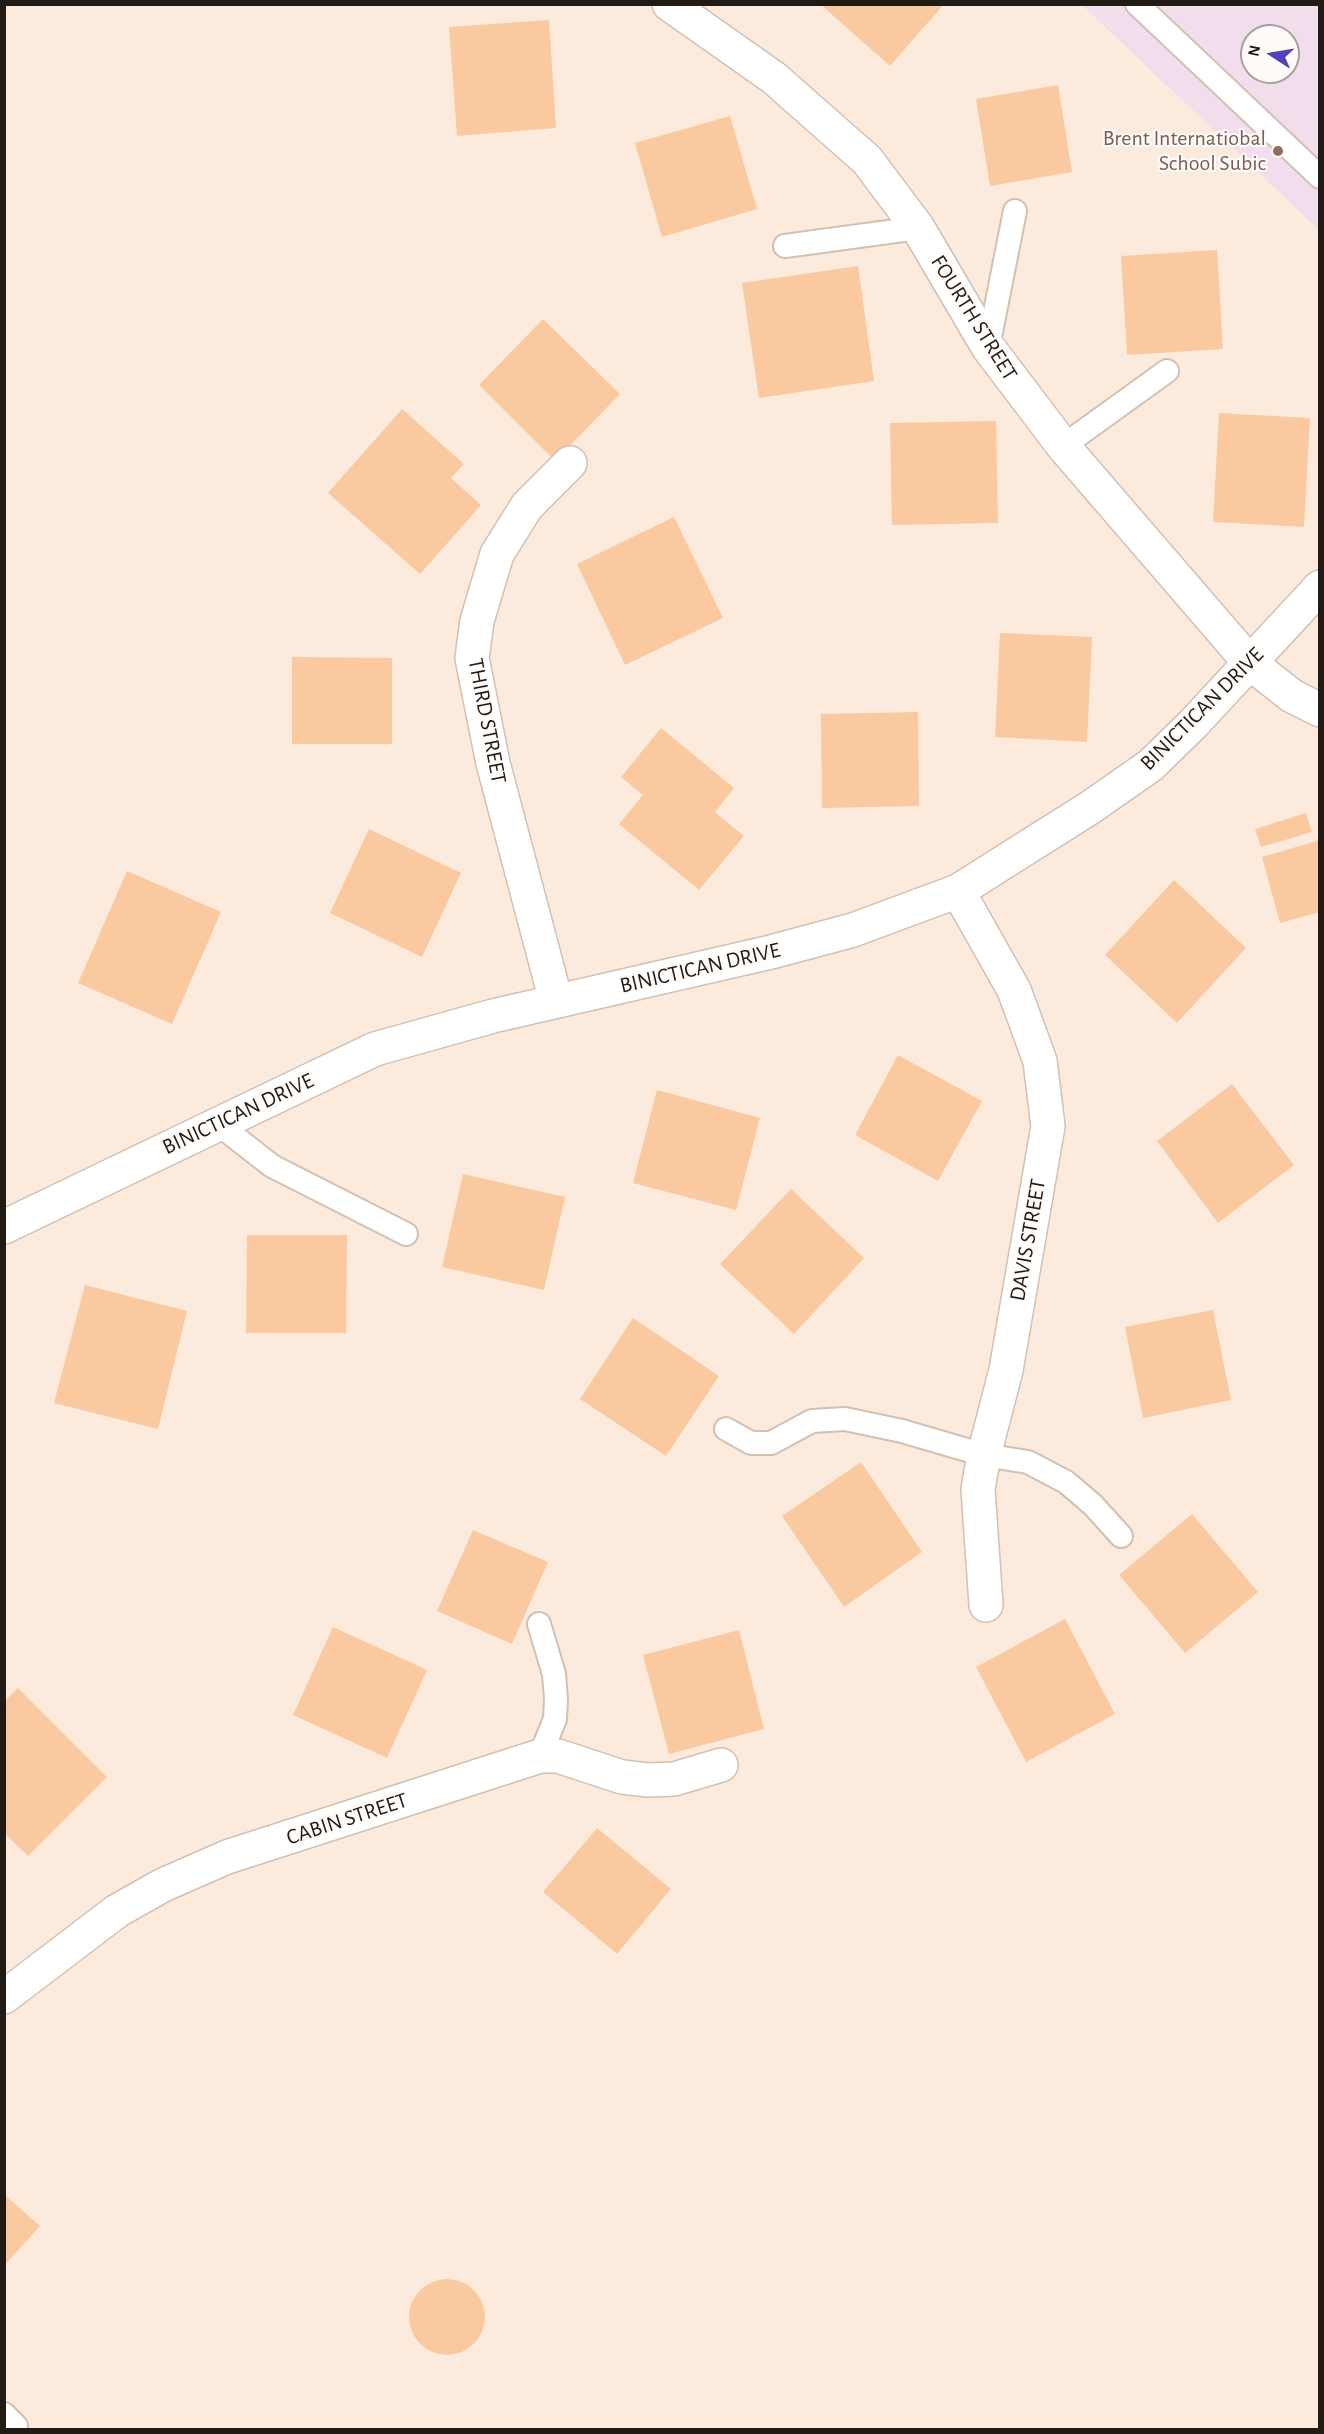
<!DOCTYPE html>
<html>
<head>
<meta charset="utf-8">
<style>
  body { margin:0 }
  #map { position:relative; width:1324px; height:2434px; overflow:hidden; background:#fcebdd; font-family:"Alegreya Sans",sans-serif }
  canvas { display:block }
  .frame { position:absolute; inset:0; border:6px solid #211b16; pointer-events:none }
  .north { position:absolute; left:1240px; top:24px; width:60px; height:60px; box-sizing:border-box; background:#fefbf8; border:2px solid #a6a19e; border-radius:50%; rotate:282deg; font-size:16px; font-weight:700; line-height:24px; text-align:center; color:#211b16 }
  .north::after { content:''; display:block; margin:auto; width:21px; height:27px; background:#5142b9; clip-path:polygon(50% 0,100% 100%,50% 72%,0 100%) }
</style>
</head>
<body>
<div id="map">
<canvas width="1324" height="2434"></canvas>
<div class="frame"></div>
<div class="north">N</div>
</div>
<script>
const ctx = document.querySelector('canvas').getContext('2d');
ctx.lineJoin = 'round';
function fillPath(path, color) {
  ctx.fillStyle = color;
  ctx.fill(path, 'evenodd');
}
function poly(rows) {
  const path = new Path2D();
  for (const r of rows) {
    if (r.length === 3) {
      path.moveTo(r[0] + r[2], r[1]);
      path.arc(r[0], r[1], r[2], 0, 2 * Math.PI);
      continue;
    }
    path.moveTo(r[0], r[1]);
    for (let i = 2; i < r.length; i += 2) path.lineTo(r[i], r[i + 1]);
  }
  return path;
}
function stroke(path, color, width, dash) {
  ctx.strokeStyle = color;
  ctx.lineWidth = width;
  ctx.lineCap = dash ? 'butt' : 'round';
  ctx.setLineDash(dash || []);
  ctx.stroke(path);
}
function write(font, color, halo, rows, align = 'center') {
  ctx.font = font + ' "Alegreya Sans",sans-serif';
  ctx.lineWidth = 4.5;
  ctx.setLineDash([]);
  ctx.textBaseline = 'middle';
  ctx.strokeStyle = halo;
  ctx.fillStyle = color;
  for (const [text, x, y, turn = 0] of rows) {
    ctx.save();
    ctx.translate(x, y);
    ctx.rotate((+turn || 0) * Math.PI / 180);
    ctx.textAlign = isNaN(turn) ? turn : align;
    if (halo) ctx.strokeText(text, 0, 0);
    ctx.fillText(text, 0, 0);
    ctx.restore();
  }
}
const education = poly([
  [1082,5,1319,5,1319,230],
  [1252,36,1288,36,1288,72,1252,72]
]);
const building = poly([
  [820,4,944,4,890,66],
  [549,20,556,128,457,136,449,27],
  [1058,85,1072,172,990,186,976,99],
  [730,116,757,209,662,237,635,143],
  [1217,250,1223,349,1127,355,1121,256],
  [858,266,874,381,759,398,742,283],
  [543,319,620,394,555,461,479,385],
  [402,409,464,464,451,478,481,505,420,574,328,493],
  [1219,413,1310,418,1304,527,1213,522],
  [996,421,998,523,892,525,890,423],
  [674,517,723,618,625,665,577,564],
  [1000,633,1092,637,1087,742,995,737],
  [292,657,392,658,392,744,292,744],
  [918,712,919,806,822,808,821,714],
  [661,728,734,788,715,812,744,836,699,890,619,824,643,795,621,777],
  [1306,813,1312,832,1261,847,1255,829],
  [369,829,461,873,422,957,330,913],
  [1320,840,1320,912,1280,923,1262,857],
  [127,871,221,912,172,1024,78,983],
  [1174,880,1246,948,1177,1023,1105,955],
  [898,1055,982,1101,938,1181,855,1135],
  [1232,1084,1294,1165,1218,1223,1157,1141],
  [657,1090,760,1118,736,1210,633,1183],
  [463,1174,565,1197,544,1290,442,1267],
  [791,1189,864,1258,794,1334,720,1264],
  [247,1235,347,1235,346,1333,246,1333],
  [85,1285,187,1311,158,1429,54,1403],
  [1213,1310,1231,1400,1143,1418,1125,1327],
  [633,1318,719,1376,666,1456,580,1399],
  [861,1462,922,1552,844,1607,782,1516],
  [1192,1514,1258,1592,1185,1653,1119,1575],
  [473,1530,548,1562,512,1644,437,1611],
  [1065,1619,1115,1714,1026,1762,976,1667],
  [333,1627,427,1670,387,1758,293,1715],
  [739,1630,764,1729,669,1754,643,1655],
  [18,1688,107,1777,28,1856,4,1833,4,1702],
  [597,1828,671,1889,617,1954,543,1892],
  [4,2194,40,2226,4,2266],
  [447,2317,38]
]);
const service = poly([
  [1137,4,1320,177],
  [785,246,918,228],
  [988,347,1015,211],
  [1063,446,1167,371],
  [224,1121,231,1134,272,1166,406,1234],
  [726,1429,751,1443,771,1443,812,1421,845,1419,902,1431,984,1455,1028,1462,1066,1482,1093,1505,1121,1536],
  [539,1624,554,1674,556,1699,555,1719,540,1756],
  [4,2414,16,2426]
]);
const minor = poly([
  [669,4,774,78,867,160,918,228,988,347,1063,446,1250,663,1292,696,1320,710],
  [958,891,1014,990,1040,1061,1048,1126,1006,1370,984,1455,978,1489,986,1605],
  [556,1001,493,763,472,658,477,621,497,554,527,506,570,463],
  [4,1997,117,1911,163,1885,227,1857,540,1756,558,1756,622,1777,648,1780,674,1779,721,1765]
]);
const tertiary = poly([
  [4,1227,375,1049,493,1016,771,952,853,930,958,891,1091,807,1151,765,1193,724,1320,587]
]);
const markers = [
  [1278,151,6,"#8d6e63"]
];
const educationNames = [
  ["Brent Internatiobal",1266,138],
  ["School Subic",1266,163]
];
const streetNames = [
  ["FOURTH STREET",974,318,58],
  ["BINICTICAN DRIVE",1202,709,-45],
  ["THIRD STREET",487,721,79],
  ["BINICTICAN DRIVE",700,968,-13],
  ["BINICTICAN DRIVE",238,1114,-25],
  ["DAVIS STREET",1028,1240,-80],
  ["CABIN STREET",347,1819,-18]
];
fillPath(education, '#f2dded');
fillPath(building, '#fac9a0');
stroke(service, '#d1c1b3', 26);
stroke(minor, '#d1c1b3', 36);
stroke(tertiary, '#d1c1b3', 36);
stroke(service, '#fff', 22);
stroke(minor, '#fff', 33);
stroke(tertiary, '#fff', 33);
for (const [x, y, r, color] of markers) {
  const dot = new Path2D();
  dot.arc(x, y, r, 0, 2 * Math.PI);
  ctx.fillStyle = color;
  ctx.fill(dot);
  stroke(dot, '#fefbf8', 2);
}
write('22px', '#785e54', '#fefbf8', educationNames, 'right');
write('22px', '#211b16', '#fefbf8', streetNames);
</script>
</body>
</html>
